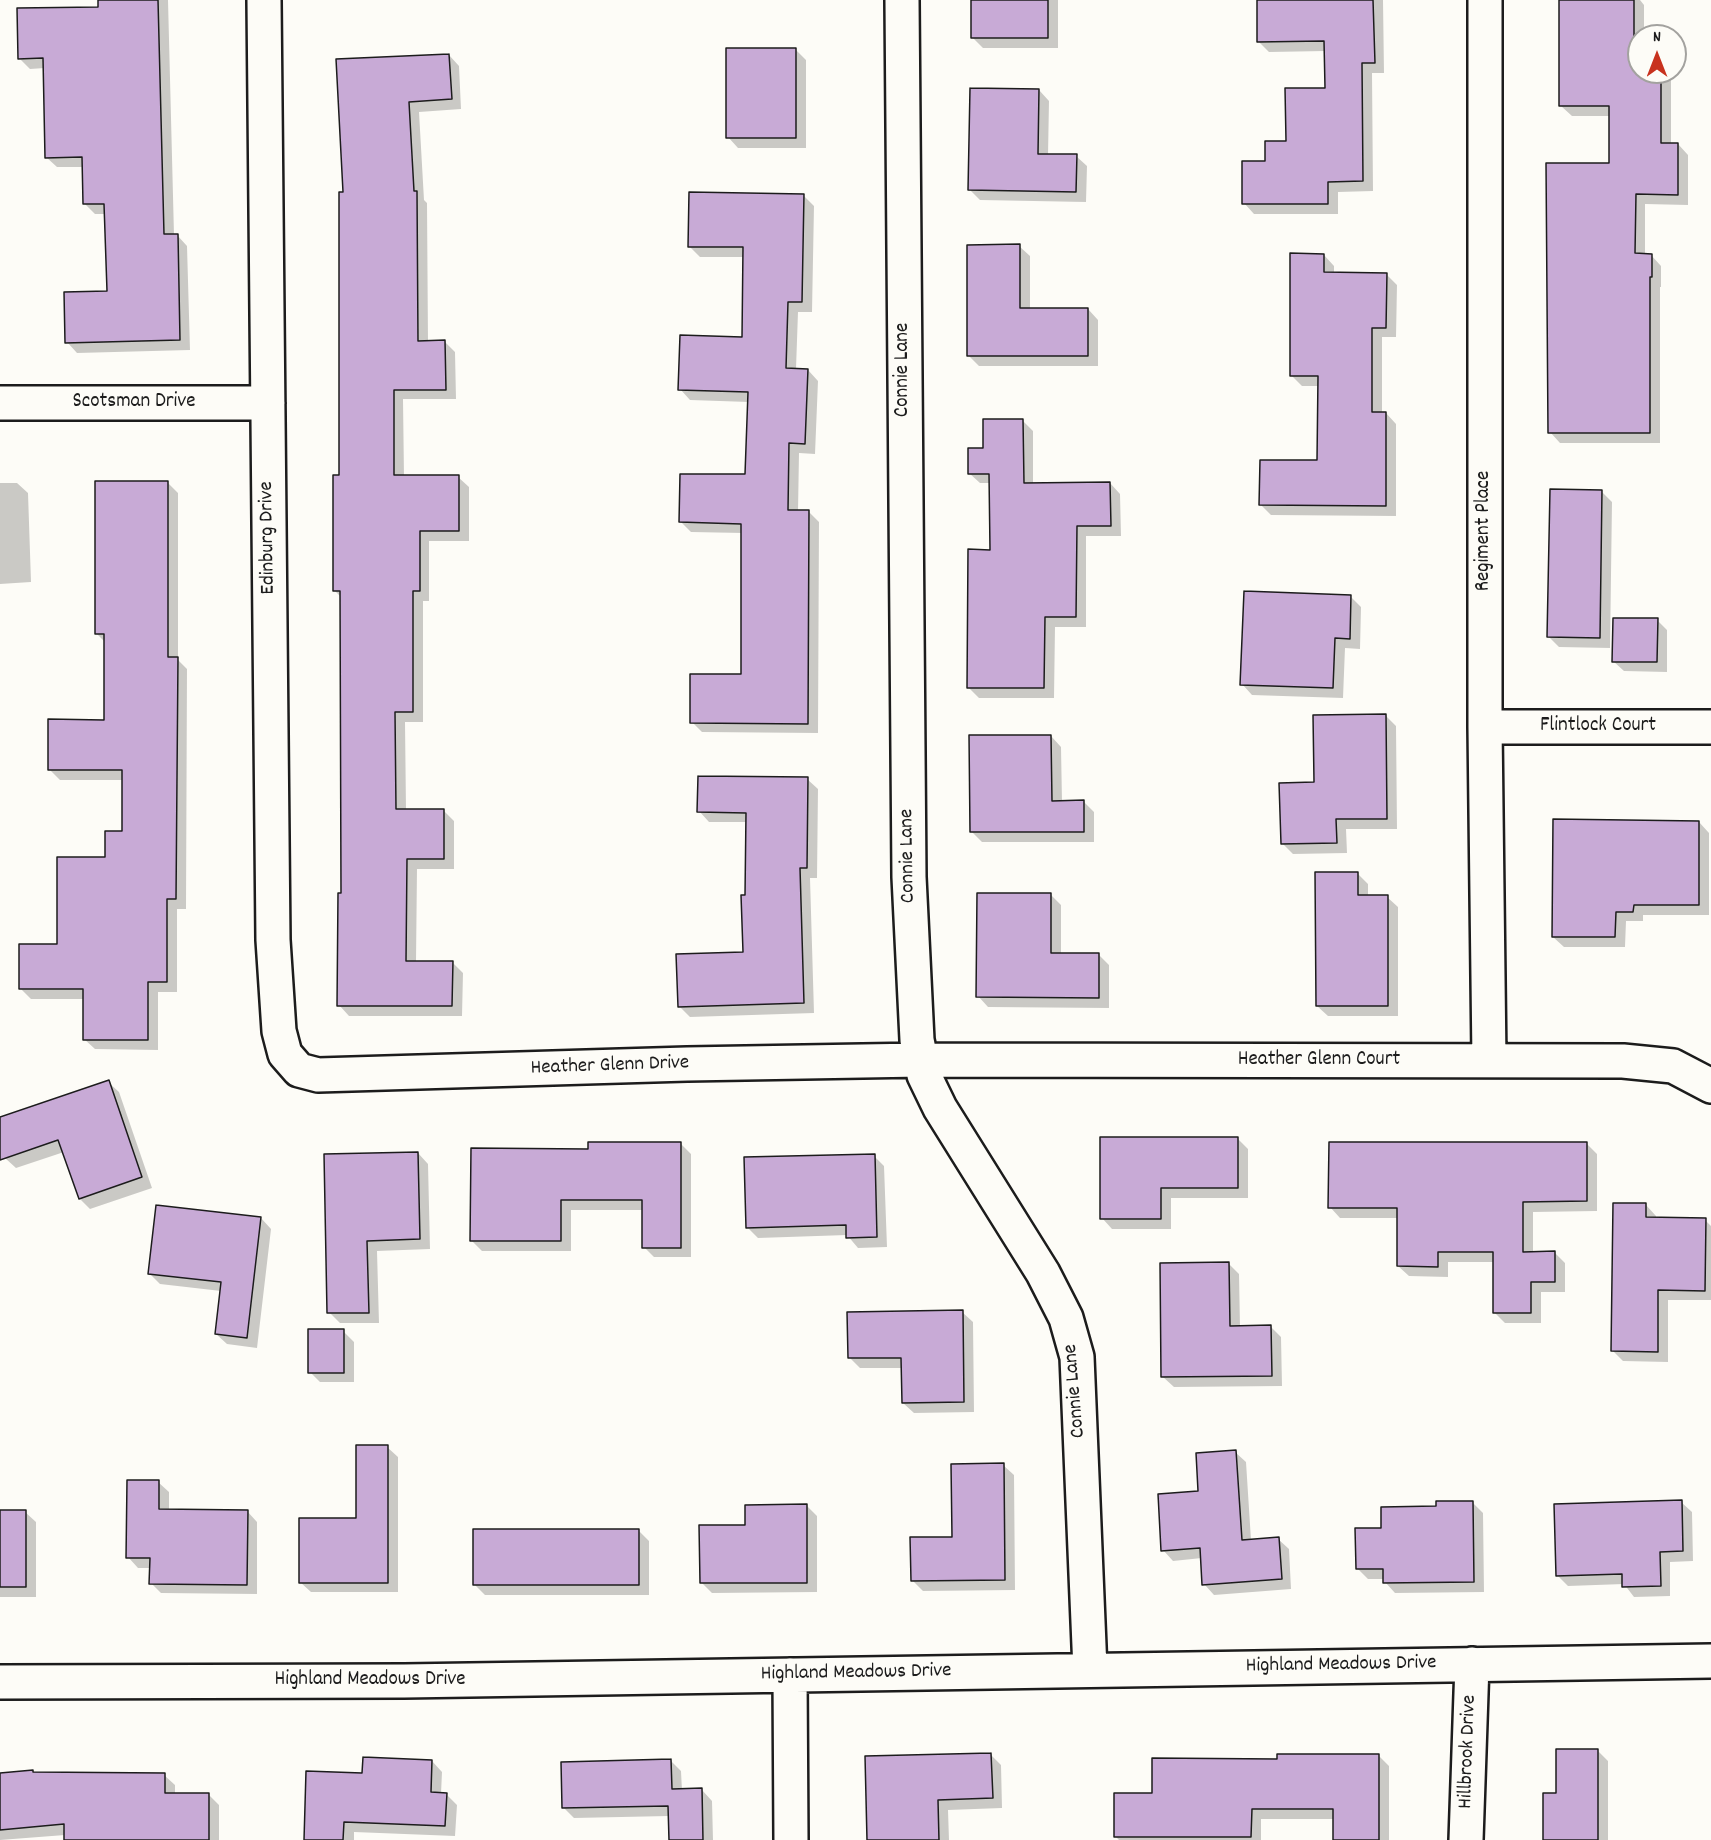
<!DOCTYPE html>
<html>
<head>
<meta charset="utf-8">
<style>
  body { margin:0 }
  #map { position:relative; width:1711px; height:1840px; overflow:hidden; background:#fdfcf7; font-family:Dekko,sans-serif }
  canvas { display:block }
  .north { position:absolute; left:1627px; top:24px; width:60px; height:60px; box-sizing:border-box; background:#fdfcf7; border:2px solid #a3a29f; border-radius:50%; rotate:0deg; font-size:16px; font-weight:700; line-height:24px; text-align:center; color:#1c1c1c }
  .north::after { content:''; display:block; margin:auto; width:21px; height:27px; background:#c8321e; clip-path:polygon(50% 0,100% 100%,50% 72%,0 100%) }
</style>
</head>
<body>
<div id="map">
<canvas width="1711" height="1840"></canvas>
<div class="north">N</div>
</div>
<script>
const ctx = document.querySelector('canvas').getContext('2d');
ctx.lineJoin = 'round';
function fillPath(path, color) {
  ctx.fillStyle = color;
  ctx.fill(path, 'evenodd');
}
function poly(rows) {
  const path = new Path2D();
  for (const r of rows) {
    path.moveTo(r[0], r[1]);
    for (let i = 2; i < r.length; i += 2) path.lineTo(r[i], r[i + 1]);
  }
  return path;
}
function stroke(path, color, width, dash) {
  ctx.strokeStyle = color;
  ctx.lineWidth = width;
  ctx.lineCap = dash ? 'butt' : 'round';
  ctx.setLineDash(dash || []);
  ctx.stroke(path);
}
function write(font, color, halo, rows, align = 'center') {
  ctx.font = font + ' Dekko,sans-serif';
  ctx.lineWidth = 6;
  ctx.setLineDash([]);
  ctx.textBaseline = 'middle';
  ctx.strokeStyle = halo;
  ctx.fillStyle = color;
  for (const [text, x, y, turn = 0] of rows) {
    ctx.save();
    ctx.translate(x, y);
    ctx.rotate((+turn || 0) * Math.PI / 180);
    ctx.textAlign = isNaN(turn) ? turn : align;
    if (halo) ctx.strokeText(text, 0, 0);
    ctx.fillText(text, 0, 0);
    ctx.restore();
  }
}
const shadow = poly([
  [100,0,168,0,174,235,177,235,187,246,190,350,77,353,67,342,108,293,106,214,95,214,84,203,84,167,57,167,46,157,45,68,30,69,19,58,100,8],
  [973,0,1058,0,1058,48,983,48,972,37],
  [1258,0,1383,0,1384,73,1372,73,1373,191,1338,192,1338,214,1254,214,1244,203,1327,90,1326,51,1269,52,1259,42],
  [1561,0,1640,0,1644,5,1644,36,1639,36,1639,72,1671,72,1671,144,1678,144,1688,155,1688,205,1645,204,1645,255,1651,255,1661,266,1661,287,1660,287,1660,443,1560,443,1550,432,1611,165,1611,116,1572,116,1561,106],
  [795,49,806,60,806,148,738,148,728,137],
  [449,55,459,66,461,109,419,112,424,200,427,203,428,342,445,342,455,352,456,399,403,399,404,477,458,477,469,487,469,541,429,541,429,601,423,601,423,722,405,722,406,810,443,810,454,821,454,869,417,869,416,962,452,962,463,973,462,1016,349,1016,339,1005,342,895,341,597,334,590,340,477,344,194,337,61],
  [1039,90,1049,101,1048,156,1076,156,1087,166,1086,202,980,200,970,190],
  [803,195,814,206,812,312,798,312,796,369,808,370,818,381,815,454,799,453,798,512,809,512,819,522,818,733,702,732,692,722,743,676,743,533,691,532,681,522,746,476,749,402,690,400,680,389,743,339,745,257,700,257,689,246],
  [1019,246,1030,256,1030,310,1088,309,1098,320,1098,366,979,366,969,356],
  [1324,255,1334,266,1334,274,1386,274,1397,285,1396,337,1382,337,1382,413,1386,413,1396,424,1396,516,1271,515,1261,505,1319,461,1320,386,1302,386,1292,376],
  [1023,421,1033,431,1033,484,1110,483,1120,494,1121,536,1086,536,1086,627,1055,627,1054,698,979,698,969,688,991,551,991,483,980,483,969,473,985,449],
  [0,483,17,483,28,493,31,582,0,584],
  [168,483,178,493,178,660,187,669,186,909,177,909,177,992,158,992,158,1050,95,1049,84,1039,85,999,31,999,21,989,59,946,106,859,124,832,124,780,60,780,50,770,105,721,105,642,96,633],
  [1601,491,1612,502,1610,648,1559,647,1548,636],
  [1351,597,1361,607,1360,649,1345,648,1343,698,1252,695,1242,684],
  [1657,620,1667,630,1667,672,1624,671,1613,661],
  [1385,715,1396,726,1397,829,1346,829,1347,853,1293,854,1282,843,1316,783],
  [1051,736,1061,747,1062,802,1084,802,1094,812,1094,842,982,842,971,831],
  [807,779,818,789,817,878,810,878,814,1013,690,1017,679,1006,744,953,747,822,709,822,699,811],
  [1699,822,1709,833,1709,915,1643,915,1643,921,1626,921,1625,947,1564,947,1553,937],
  [1357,873,1368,884,1368,897,1387,897,1398,907,1398,1016,1328,1016,1317,1006],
  [1051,895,1061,905,1061,955,1099,955,1109,965,1109,1008,988,1007,978,996],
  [108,1082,119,1092,152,1188,90,1209,80,1199,64,1152,16,1168,5,1158,0,1143,0,1119],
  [1237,1138,1248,1149,1248,1198,1171,1198,1171,1229,1112,1229,1102,1218],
  [1586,1143,1597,1154,1597,1211,1533,1212,1533,1253,1555,1253,1565,1263,1565,1292,1541,1292,1541,1323,1505,1323,1494,1312,1494,1262,1448,1262,1448,1277,1409,1276,1398,1266,1398,1218,1340,1218,1330,1207],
  [681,1144,691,1154,691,1257,654,1257,644,1247,644,1210,571,1210,571,1251,482,1251,472,1241,590,1151],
  [418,1153,428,1164,430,1249,377,1251,379,1323,340,1323,329,1312,325,1156],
  [874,1156,884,1166,887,1247,858,1248,847,1235,758,1238,747,1227],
  [1646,1205,1656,1216,1656,1219,1705,1220,1711,1226,1711,1300,1668,1300,1668,1362,1623,1361,1612,1350],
  [261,1218,271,1229,257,1348,227,1344,216,1334,221,1291,160,1284,149,1273],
  [1228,1263,1239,1274,1240,1327,1270,1326,1281,1337,1282,1386,1174,1387,1163,1377],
  [962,1312,973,1322,974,1412,914,1413,903,1403,903,1368,860,1368,850,1358],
  [343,1331,354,1342,354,1382,320,1382,310,1372],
  [387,1447,398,1457,398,1592,311,1592,300,1582,357,1520],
  [1235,1452,1246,1462,1251,1540,1278,1539,1289,1549,1291,1589,1214,1595,1204,1584,1202,1558,1173,1561,1163,1550,1200,1493],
  [1003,1465,1014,1475,1015,1590,923,1591,912,1580,953,1539],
  [158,1482,169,1492,169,1511,247,1511,257,1522,257,1594,161,1593,151,1583,151,1568,138,1568,128,1557],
  [1472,1502,1483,1513,1484,1592,1395,1593,1385,1582,1385,1579,1368,1579,1357,1568,1383,1529,1438,1508],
  [1681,1502,1692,1512,1693,1561,1670,1562,1670,1596,1634,1597,1624,1584,1568,1586,1557,1575],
  [806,1505,817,1516,817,1592,712,1593,701,1582,747,1527],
  [0,1512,25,1512,36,1522,36,1597,0,1597],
  [638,1530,649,1541,649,1595,485,1595,474,1584],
  [1597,1750,1608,1761,1608,1840,1545,1840,1558,1794],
  [991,1755,1001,1765,1002,1808,948,1810,949,1840,868,1840],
  [1378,1755,1389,1766,1389,1840,1335,1840,1335,1819,1261,1819,1261,1840,1119,1840,1115,1836,1153,1794,1278,1760],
  [670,1760,681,1771,682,1791,702,1790,712,1801,713,1840,670,1840,669,1816,574,1818,564,1808],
  [432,1761,442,1772,441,1794,446,1794,457,1805,455,1836,354,1832,354,1840,305,1840],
  [33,1771,36,1774,164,1775,175,1785,175,1794,208,1794,219,1805,219,1840,65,1840,65,1835,0,1840,0,1774]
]);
const building = poly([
  [98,0,158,0,164,234,178,234,180,340,65,343,64,292,107,291,104,204,83,204,82,157,45,158,43,58,18,59,17,8,98,7,98,0],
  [971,0,1048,0,1048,38,971,38,971,0],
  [1257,0,1373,0,1375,63,1362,63,1363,181,1328,182,1328,204,1242,204,1242,161,1265,161,1265,141,1286,141,1285,88,1325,88,1324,41,1257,42,1257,0],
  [1559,0,1634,0,1634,49,1639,49,1639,72,1661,72,1661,143,1678,143,1678,195,1636,194,1635,253,1652,254,1652,277,1650,277,1650,433,1548,433,1546,163,1609,163,1609,106,1559,106,1559,0],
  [726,48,796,48,796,138,726,138,726,48],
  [449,54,452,99,409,102,414,191,417,191,418,341,445,340,446,390,394,390,394,475,459,475,459,531,420,531,420,591,413,591,413,712,395,712,396,809,444,809,444,859,407,859,406,961,453,961,452,1006,337,1006,338,893,341,893,340,591,333,591,333,475,339,475,339,192,343,192,336,59,449,54],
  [970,88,1039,89,1038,154,1077,154,1076,192,968,190,970,88],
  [689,192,804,194,802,302,788,302,786,368,808,369,805,444,789,443,788,510,809,510,808,724,690,723,690,674,741,674,741,524,679,522,680,474,745,474,748,392,678,390,680,335,742,337,743,247,688,247,689,192],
  [1020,244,1020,308,1088,308,1088,356,967,356,967,245,1020,244],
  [1290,253,1324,254,1324,272,1387,273,1386,328,1372,328,1372,412,1386,412,1386,506,1259,505,1260,460,1317,460,1318,376,1290,376,1290,253],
  [983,419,1023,419,1024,483,1110,482,1111,526,1077,526,1076,617,1045,617,1044,688,967,688,968,549,990,550,989,474,968,474,968,448,983,448,983,419],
  [95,481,168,481,168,657,178,657,176,899,167,899,167,982,148,982,148,1040,83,1040,83,989,19,989,19,944,57,944,57,857,105,857,105,831,122,831,122,770,48,770,48,719,104,720,104,634,95,634,95,481],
  [1550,489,1602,490,1600,638,1547,637,1550,489],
  [1244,591,1351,595,1350,639,1335,638,1333,688,1240,685,1244,591],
  [1613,618,1658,618,1657,662,1612,662,1613,618],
  [1386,714,1387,819,1336,819,1337,843,1281,844,1279,783,1314,782,1313,715,1386,714],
  [969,735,1051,735,1052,801,1084,800,1084,832,970,832,969,735],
  [698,776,808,777,807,868,800,868,804,1003,678,1007,676,954,743,952,741,895,745,895,746,813,697,812,698,776],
  [1553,819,1699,821,1699,905,1634,905,1633,912,1616,912,1615,937,1552,937,1553,819],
  [1315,872,1358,872,1358,895,1388,895,1388,1006,1316,1006,1315,872],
  [977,893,1051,893,1051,953,1099,953,1099,998,976,997,977,893],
  [109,1080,142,1177,79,1199,58,1140,0,1160,0,1117,109,1080],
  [1100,1137,1238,1137,1238,1188,1161,1188,1161,1219,1100,1219,1100,1137],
  [588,1142,681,1142,681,1248,642,1248,642,1200,561,1200,561,1241,470,1241,471,1148,588,1149,588,1142],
  [1329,1142,1587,1142,1587,1201,1523,1202,1523,1252,1555,1251,1555,1282,1531,1282,1531,1313,1493,1313,1493,1252,1438,1252,1438,1267,1397,1266,1397,1208,1328,1208,1329,1142],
  [418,1152,420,1239,367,1241,369,1313,327,1313,324,1154,418,1152],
  [875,1154,877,1237,846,1238,846,1225,746,1228,744,1157,875,1154],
  [1613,1203,1646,1203,1646,1217,1706,1218,1705,1291,1658,1290,1658,1352,1611,1351,1613,1203],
  [156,1205,261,1217,247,1338,215,1334,221,1282,148,1274,156,1205],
  [1229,1262,1230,1326,1271,1325,1272,1376,1161,1377,1160,1263,1229,1262],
  [963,1310,964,1402,902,1403,901,1358,848,1358,847,1312,963,1310],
  [308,1329,344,1329,344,1373,308,1373,308,1329],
  [356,1445,388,1445,388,1583,299,1583,299,1518,356,1518,356,1445],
  [1236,1450,1242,1540,1279,1537,1282,1579,1202,1585,1200,1548,1161,1551,1158,1494,1198,1491,1196,1453,1236,1450],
  [1004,1463,1005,1580,911,1581,910,1537,952,1537,951,1464,1004,1463],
  [127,1480,159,1480,159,1509,248,1510,247,1585,149,1584,150,1558,126,1558,127,1480],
  [1682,1500,1683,1551,1660,1552,1661,1586,1622,1587,1622,1574,1556,1576,1554,1504,1682,1500],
  [1436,1501,1473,1501,1474,1582,1383,1583,1383,1569,1356,1569,1355,1528,1381,1528,1381,1507,1436,1506,1436,1501],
  [807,1504,807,1583,700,1583,699,1525,745,1525,745,1505,807,1504],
  [0,1510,26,1510,26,1587,0,1587,0,1510],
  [473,1529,639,1529,639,1585,473,1585,473,1529],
  [1556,1749,1598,1749,1598,1840,1543,1840,1543,1793,1556,1793,1556,1749],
  [991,1753,993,1798,938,1800,939,1840,867,1840,865,1756,991,1753],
  [1277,1754,1379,1754,1379,1840,1333,1840,1333,1809,1252,1809,1251,1837,1114,1837,1114,1793,1152,1793,1152,1758,1277,1759,1277,1754],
  [363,1757,432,1760,431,1792,447,1793,445,1826,344,1822,343,1840,304,1840,306,1771,362,1773,363,1757],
  [671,1759,672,1789,702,1788,703,1840,669,1840,668,1806,562,1808,561,1762,671,1759],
  [33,1770,33,1772,165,1773,165,1793,209,1793,209,1840,64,1840,64,1824,0,1830,0,1773,33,1770]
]);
const minor = poly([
  [264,0,273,940,279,1031,285,1054,299,1070,318,1075,687,1064,921,1060,1623,1061,1673,1066,1711,1086],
  [902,0,909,877,917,1040,924,1075,940,1108,1043,1273,1066,1318,1077,1357,1090,1670],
  [1485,0,1485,727,1489,1061],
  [0,403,268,403],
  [1485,727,1711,727],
  [790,1675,791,1840],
  [0,1682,404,1681,1711,1661],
  [1466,1840,1472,1664]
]);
const streetNames = [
  ["Connie Lane",904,370,-90],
  ["Scotsman Drive",134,403],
  ["Regiment Place",1485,531,-90],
  ["Edinburg Drive",269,538,-91],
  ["Flintlock Court",1598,727],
  ["Connie Lane",909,856,-91],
  ["Heather Glenn Court",1319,1061],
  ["Heather Glenn Drive",610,1067,-2],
  ["Connie Lane",1076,1391,-95],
  ["Highland Meadows Drive",1341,1666,-1],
  ["Highland Meadows Drive",856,1674,-1],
  ["Highland Meadows Drive",370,1681],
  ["Hillbrook Drive",1469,1752,-88]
];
fillPath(shadow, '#0003');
fillPath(building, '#c8aad6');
stroke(building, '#1c1c1c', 1.5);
stroke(minor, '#1c1c1c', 38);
stroke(minor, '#fdfcf7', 33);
write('21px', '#1c1c1c', '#fdfcf7', streetNames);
</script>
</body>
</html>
